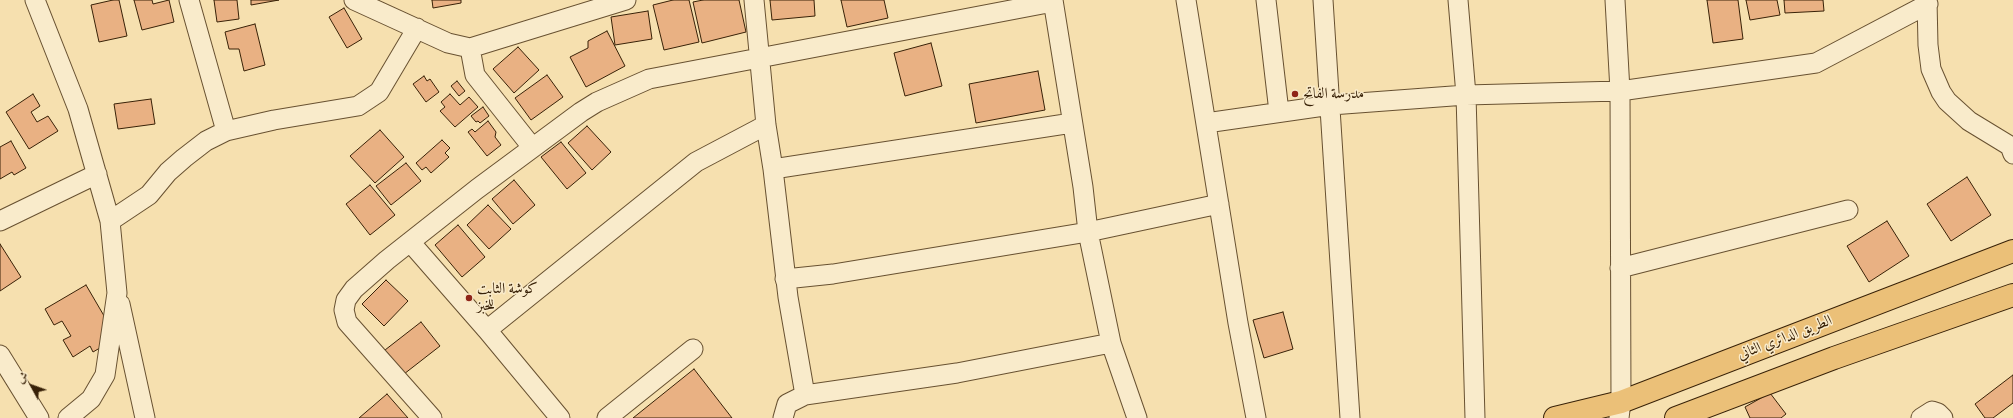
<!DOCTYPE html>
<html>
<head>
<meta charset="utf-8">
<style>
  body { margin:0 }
  #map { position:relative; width:2013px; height:418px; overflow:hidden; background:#f6e0af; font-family:"IM FELL Great Primer",Amiri,serif }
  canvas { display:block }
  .north { position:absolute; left:12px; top:366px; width:40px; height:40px; -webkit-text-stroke:3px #f9ebcb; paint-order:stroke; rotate:311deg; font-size:11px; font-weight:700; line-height:16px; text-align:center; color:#382107 }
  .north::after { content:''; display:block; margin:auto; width:14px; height:18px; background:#382107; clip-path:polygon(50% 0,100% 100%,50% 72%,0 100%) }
</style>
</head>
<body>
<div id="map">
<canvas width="2013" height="418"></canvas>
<div class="north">ش</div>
</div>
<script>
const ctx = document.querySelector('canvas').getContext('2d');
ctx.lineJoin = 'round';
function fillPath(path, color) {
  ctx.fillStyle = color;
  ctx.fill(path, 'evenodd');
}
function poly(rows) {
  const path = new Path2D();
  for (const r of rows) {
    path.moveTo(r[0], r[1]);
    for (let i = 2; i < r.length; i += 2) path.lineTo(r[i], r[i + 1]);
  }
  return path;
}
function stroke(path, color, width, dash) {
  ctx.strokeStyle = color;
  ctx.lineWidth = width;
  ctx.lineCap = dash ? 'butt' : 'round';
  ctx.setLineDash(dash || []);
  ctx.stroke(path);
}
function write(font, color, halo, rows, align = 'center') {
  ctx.font = font + ' "IM FELL Great Primer",Amiri,serif';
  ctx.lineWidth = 3;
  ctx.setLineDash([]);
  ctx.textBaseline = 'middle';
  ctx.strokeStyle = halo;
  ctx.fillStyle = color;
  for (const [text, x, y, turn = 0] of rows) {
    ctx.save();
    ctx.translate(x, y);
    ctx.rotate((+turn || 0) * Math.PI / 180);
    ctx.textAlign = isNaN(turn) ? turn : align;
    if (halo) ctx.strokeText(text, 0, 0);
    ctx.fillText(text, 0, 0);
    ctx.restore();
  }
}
const building = poly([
  [113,0,119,0,127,36,99,42,91,5,113,0],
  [134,0,152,0,153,4,169,0,174,22,142,30,134,0],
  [214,0,237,0,239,19,217,22,214,0],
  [251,0,279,0,251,5,251,0],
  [432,0,461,0,461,3,433,8,432,0],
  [673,0,689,0,699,42,664,50,653,5,673,0],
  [703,0,739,0,746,32,702,43,693,2,703,0],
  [770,0,814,0,815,16,772,20,770,0],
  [841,0,884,0,888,18,847,27,841,0],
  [1707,0,1738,0,1743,39,1713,43,1707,0],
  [1746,0,1777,0,1780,15,1750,20,1746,0],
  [1784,0,1823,0,1824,11,1785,13,1784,0],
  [344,8,362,39,347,48,329,17,344,8],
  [648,11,652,39,615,45,611,17,648,11],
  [255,24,265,65,244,71,239,49,229,49,225,32,255,24],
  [607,31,625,66,586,87,570,57,588,48,588,41,607,31],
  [931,43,942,86,905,96,894,53,931,43],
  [518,47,539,70,514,93,493,69,518,47],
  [1038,71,1045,110,976,123,969,84,1038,71],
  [547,75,563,97,531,120,515,98,547,75],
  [424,76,427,81,430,79,439,92,426,102,413,84,424,76],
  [457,81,465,91,459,96,451,86,457,81],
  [33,94,40,106,31,112,37,122,48,116,58,131,29,149,6,112,33,94],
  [450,94,460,105,469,97,478,107,455,127,440,111,445,107,441,102,450,94],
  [151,99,155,124,118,129,114,104,151,99],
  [483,107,489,116,480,123,478,121,476,122,471,116,483,107],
  [488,121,496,132,495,137,501,145,487,156,468,132,472,129,475,132,488,121],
  [587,126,611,152,592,170,568,143,587,126],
  [380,130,404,157,375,183,350,156,380,130],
  [442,140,450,148,445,153,449,157,431,173,426,167,422,170,416,163,442,140],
  [11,141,26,168,14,175,12,172,0,179,0,147,11,141],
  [561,142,586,173,567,189,541,157,561,142],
  [406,163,421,181,391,205,376,186,406,163],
  [1967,177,1991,215,1951,241,1927,204,1967,177],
  [514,180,535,205,513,224,492,199,514,180],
  [370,185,395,215,370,235,346,204,370,185],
  [488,205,511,229,489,249,467,225,488,205],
  [1887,221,1909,256,1869,282,1847,246,1887,221],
  [458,225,485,257,462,277,435,245,458,225],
  [0,244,21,277,0,291,0,244],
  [386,280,408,301,384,326,362,304,386,280],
  [86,285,117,338,93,352,90,346,73,357,63,340,71,336,62,321,54,325,45,309,86,285],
  [1283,312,1293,349,1264,358,1253,320,1283,312],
  [421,322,440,346,404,374,385,350,421,322],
  [694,369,732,418,633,418,694,369],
  [2013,375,2013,403,1993,418,1985,418,1975,404,2013,375],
  [1770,393,1786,414,1781,418,1750,418,1745,407,1770,393],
  [387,394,408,418,359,418,387,394]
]);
const minor = poly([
  [35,0,78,109,110,221,117,293,105,375,91,399,68,418],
  [189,0,226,131],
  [354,0,448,43,470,48,626,0],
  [754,0,766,125,773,169,788,297,805,395,787,404,783,418],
  [1053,0,1083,187,1088,232,1111,343,1137,418],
  [1186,0,1238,323,1256,418],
  [1266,0,1279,112],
  [1323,0,1350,418],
  [1458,0,1466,95,1475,418],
  [1615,0,1620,91,1621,402,1619,418],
  [1927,0,1928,45,1931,69,1941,92,1947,101,1969,121,2010,146,2013,154],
  [470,48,475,75,532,147],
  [1206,123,1331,105,1466,95,1620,91,1816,63,1928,4],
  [773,169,1072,123],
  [0,221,97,174],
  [110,221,149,195,168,172,184,158,206,141,226,131,274,120,358,106,379,92,417,28],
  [411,243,487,330,560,418],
  [1620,268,1848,210],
  [785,279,833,274,1088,232,1219,204],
  [120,304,145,418],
  [487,330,696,162,766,125],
  [0,355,39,418],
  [805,395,957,373,1111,343],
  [432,418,347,322,344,310,346,300,354,289,387,260,477,189,581,112,597,102,649,79,1053,2],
  [607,418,693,349],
  [1921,418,1932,411,1938,413,1943,418]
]);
const major = poly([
  [1555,418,1621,402,2013,251],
  [1676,418,1834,358,2013,295]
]);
const markers = [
  [1295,94,4,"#8f2418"],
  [469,298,4,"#8f2418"]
];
const poiNames = [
  ["مدرسة الفاتح",1303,94],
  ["كوشة الثابت",477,289],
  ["للخبز",477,306]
];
const streetNames = [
  ["الطريق الدائري الثاني",1785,338,-21]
];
fillPath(building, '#e9b183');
stroke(building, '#382107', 1);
stroke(minor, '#685131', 21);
stroke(major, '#382107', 24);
stroke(minor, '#f9ebcb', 19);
stroke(major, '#ebc078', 22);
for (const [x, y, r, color] of markers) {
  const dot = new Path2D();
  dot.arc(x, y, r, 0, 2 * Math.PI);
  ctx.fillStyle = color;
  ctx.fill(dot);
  stroke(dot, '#f9ebcb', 1.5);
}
write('15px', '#382107', '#f9ebcb', poiNames, 'left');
write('15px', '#382107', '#f9ebcb', streetNames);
</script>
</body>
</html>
